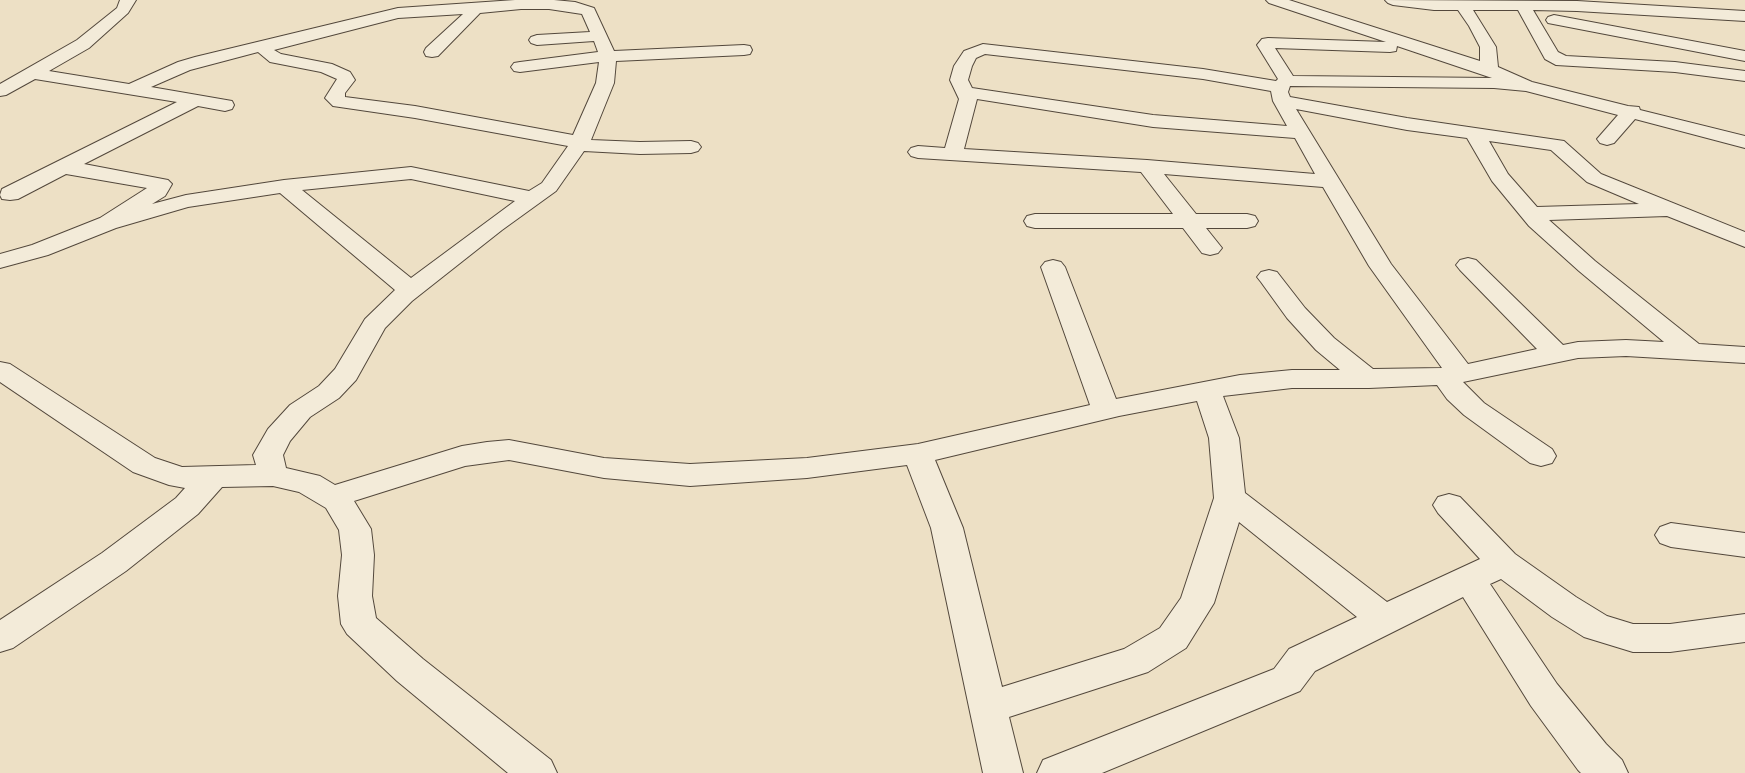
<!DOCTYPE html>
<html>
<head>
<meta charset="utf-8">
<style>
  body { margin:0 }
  canvas { display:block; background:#ede0c5 }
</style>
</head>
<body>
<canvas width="1745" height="773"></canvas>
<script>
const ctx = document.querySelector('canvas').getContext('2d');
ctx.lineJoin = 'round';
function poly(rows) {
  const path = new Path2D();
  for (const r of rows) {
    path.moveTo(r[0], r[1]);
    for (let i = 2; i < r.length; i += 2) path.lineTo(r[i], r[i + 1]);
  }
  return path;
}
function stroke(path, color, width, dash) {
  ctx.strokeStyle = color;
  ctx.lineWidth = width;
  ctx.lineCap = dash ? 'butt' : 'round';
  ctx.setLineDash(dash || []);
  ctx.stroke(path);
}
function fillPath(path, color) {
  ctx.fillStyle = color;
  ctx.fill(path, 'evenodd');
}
const street = poly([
  [120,0,136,0,128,13,89,48,49,71,129,84,178,62,195,57,398,8,515,0,554,0,575,2,594,8,614,51,744,45,750,46,752,50,750,54,744,55,616,61,614,83,591,140,640,142,691,141,698,143,701,147,698,151,691,153,640,154,584,151,556,191,502,230,412,301,385,328,356,380,339,398,310,417,290,441,283,455,286,468,320,476,335,485,462,446,487,442,509,440,604,458,690,464,807,458,918,444,1090,405,1041,267,1045,262,1053,260,1061,262,1065,267,1116,399,1240,375,1292,370,1340,370,1316,350,1287,318,1261,282,1257,277,1261,272,1269,270,1277,272,1305,308,1334,338,1373,369,1442,368,1369,266,1323,187,1164,174,1196,214,1247,214,1255,216,1258,221,1255,226,1247,228,1206,228,1222,248,1218,253,1210,255,1202,253,1183,228,1035,228,1027,226,1024,221,1027,216,1035,214,1173,214,1141,172,918,158,911,156,908,152,911,148,918,146,945,148,959,99,950,80,954,66,964,51,983,44,1203,69,1276,81,1278,79,1257,45,1262,39,1268,38,1386,42,1269,3,1266,0,1289,0,1480,61,1480,47,1469,26,1458,10,1434,10,1393,5,1388,3,1385,0,1577,1,1745,11,1745,21,1577,11,1533,10,1558,52,1566,56,1675,62,1745,71,1745,81,1675,72,1556,65,1545,59,1518,10,1473,10,1496,47,1498,67,1532,82,1628,106,1639,107,1640,110,1745,136,1745,148,1635,119,1614,143,1607,145,1600,143,1597,139,1618,115,1526,91,1494,88,1290,86,1288,92,1290,97,1407,118,1564,141,1601,174,1745,232,1745,247,1667,216,1549,220,1595,261,1699,344,1745,347,1745,363,1626,356,1578,358,1463,382,1484,403,1552,449,1556,456,1552,463,1541,466,1530,463,1464,415,1447,399,1437,385,1369,388,1292,388,1223,396,1239,438,1245,493,1387,602,1480,559,1438,513,1433,505,1438,497,1449,494,1460,497,1515,554,1576,597,1607,616,1633,624,1670,624,1745,614,1745,642,1670,652,1633,652,1584,637,1552,617,1501,579,1490,584,1557,684,1606,744,1622,760,1628,773,1581,773,1578,770,1531,706,1463,597,1315,671,1300,691,1102,773,1037,773,1043,760,1274,669,1289,649,1357,617,1239,522,1214,603,1186,648,1148,672,1009,717,1023,773,983,773,931,528,907,465,807,478,690,486,604,478,509,460,465,466,354,501,371,529,374,555,372,596,376,618,423,659,551,760,557,773,508,773,397,681,347,634,341,624,338,596,342,555,339,530,326,508,299,492,273,486,222,487,198,514,126,571,13,648,0,652,0,620,102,553,176,498,185,488,169,485,133,472,0,382,0,362,10,364,155,458,182,467,256,465,253,455,268,429,290,405,319,386,335,369,365,319,395,290,280,193,188,207,116,228,48,255,0,268,0,254,32,245,100,218,147,188,66,174,18,199,10,200,2,199,0,195,2,189,177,102,35,79,6,95,0,96,0,84,77,40,117,8,120,0],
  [521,9,549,9,582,14,590,32,537,35,531,37,529,40,531,43,537,45,594,41,598,52,520,62,514,63,511,67,514,71,520,72,599,62,596,83,573,135,415,106,345,97,345,93,355,80,350,72,332,64,281,54,274,50,398,18,463,14,426,48,424,52,426,56,432,57,438,56,480,13,521,9],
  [1397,46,1492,78,1293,76,1275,48,1390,52,1396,51,1397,46],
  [258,52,270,62,321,72,337,79,325,98,333,106,415,118,568,146,542,183,529,191,411,167,284,180,186,195,152,204,165,196,168,191,172,184,168,180,84,164,198,106,225,111,232,109,234,105,232,101,151,87,190,70,258,52],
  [985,54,1203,79,1271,91,1273,101,1287,126,1153,115,972,88,968,80,972,66,976,58,985,54],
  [977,99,1153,127,1295,138,1315,174,1147,160,964,149,977,99],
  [1296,109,1407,130,1467,138,1492,181,1529,226,1579,271,1664,342,1626,340,1578,342,1563,345,1476,260,1468,258,1460,260,1456,265,1460,270,1537,349,1468,364,1391,264,1296,109],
  [1489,141,1551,150,1587,182,1639,204,1537,207,1508,174,1489,141],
  [411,179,515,201,411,278,302,190,411,179],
  [1197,401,1209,438,1214,498,1181,598,1160,628,1124,649,1002,687,963,528,935,460,1119,416,1197,401],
  [1554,15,1745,51,1745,61,1548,23,1546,20,1548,17,1554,15],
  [1671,523,1745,533,1745,557,1671,547,1660,543,1655,535,1660,527,1671,523]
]);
stroke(street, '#53483c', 2);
fillPath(street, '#f3ebd9');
</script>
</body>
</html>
